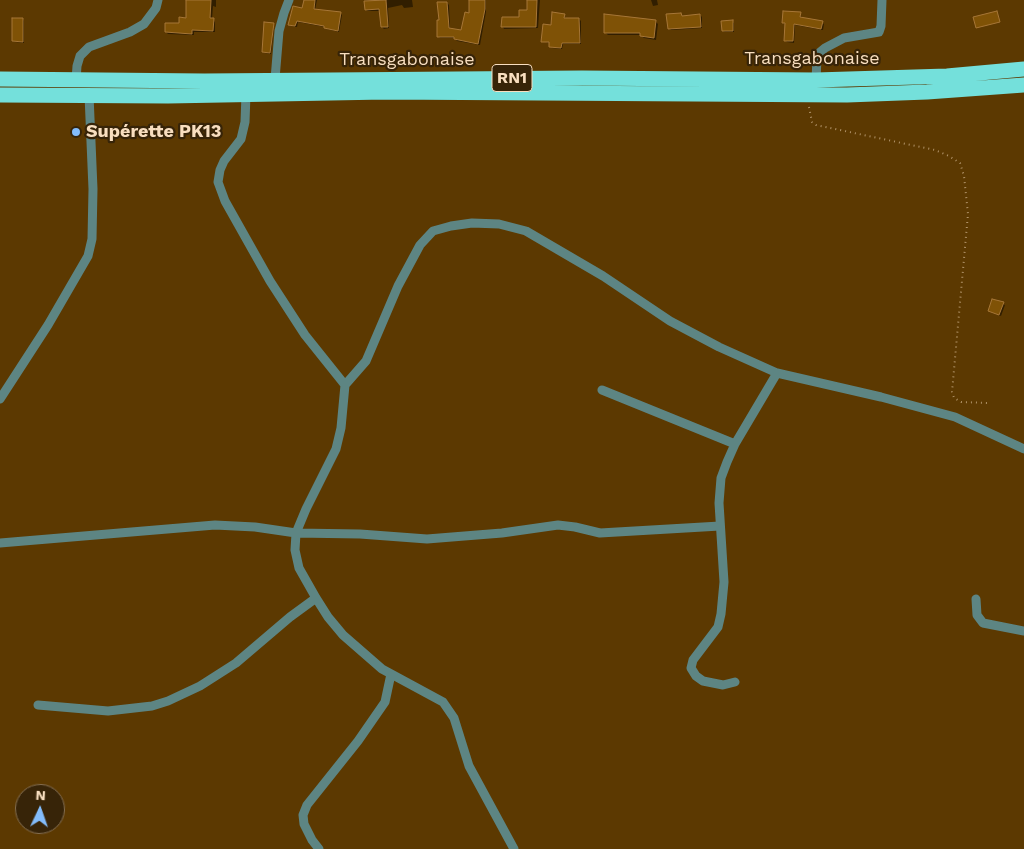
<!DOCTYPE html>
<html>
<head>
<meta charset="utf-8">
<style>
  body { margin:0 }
  #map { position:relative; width:1024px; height:849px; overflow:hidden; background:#5c3901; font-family:"Work Sans",sans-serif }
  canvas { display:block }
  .north { position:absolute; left:15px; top:784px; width:50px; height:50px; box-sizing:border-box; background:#372408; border:1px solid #846e51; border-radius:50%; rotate:3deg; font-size:14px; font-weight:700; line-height:20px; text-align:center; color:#f8debf }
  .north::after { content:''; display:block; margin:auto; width:18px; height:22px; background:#83bcfb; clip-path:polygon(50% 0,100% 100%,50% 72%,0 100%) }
</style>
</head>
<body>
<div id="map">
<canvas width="1024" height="849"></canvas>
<div class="north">N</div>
</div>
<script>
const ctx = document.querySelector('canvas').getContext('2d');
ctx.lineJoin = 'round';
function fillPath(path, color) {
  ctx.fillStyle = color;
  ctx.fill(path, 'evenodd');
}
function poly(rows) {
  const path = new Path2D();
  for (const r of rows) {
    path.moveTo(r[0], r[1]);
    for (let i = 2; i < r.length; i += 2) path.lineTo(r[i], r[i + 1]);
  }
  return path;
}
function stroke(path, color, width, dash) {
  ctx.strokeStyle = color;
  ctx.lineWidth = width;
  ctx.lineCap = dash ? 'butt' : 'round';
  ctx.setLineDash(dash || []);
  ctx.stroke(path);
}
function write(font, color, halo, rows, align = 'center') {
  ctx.font = font + ' "Work Sans",sans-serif';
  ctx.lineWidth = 4.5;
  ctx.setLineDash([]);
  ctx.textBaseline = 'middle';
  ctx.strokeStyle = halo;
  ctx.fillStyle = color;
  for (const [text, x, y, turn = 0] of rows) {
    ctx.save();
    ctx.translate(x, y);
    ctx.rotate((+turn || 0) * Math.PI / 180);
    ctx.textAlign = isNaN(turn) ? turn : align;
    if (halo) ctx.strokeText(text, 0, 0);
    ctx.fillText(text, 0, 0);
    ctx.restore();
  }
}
const shadow = poly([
  [187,0,216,0,216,7,213,6,212,19,215,22,215,32,194,32,194,35,168,34,166,32,180,25,187,19],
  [305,0,317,0,315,10,341,14,342,15,339,32,327,29,325,27,298,22,297,27,292,26,290,24,302,10],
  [380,0,412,0,413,7,404,8,402,5,388,8,389,28,384,29,382,27,381,11,368,11,366,10],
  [471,0,486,0,486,12,480,45,457,41,455,38,440,38,438,36,440,21,447,3,449,5,450,29,462,32,471,14],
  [528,0,540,0,538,28,504,29,503,27,520,19,529,12],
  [651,0,657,0,658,5,653,6],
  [800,13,802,18,822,23,824,24,823,30,795,25,794,43,787,42,785,40,785,24,783,22],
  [681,14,683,17,700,15,702,17,702,28,671,30,669,28],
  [564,15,566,19,579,19,581,21,581,44,563,44,562,49,552,48,550,43,542,41,552,26],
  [23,19,24,21,24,43,15,42,13,41],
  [655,21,658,24,656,40,644,38,641,35,608,35,605,32],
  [732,22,734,23,734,32,725,32,723,31],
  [273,24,274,26,271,54,265,53,263,52],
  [1003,304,1005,305,1001,316,989,311]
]);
const building = poly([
  [186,0,211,0,210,18,214,18,213,31,192,30,192,34,165,32,165,23,179,23,179,17,186,18,186,0],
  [304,0,315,0,314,9,341,12,338,31,324,28,324,26,297,21,295,26,288,25,293,6,302,8,304,0],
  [386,0,388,27,381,27,379,9,365,10,364,1,386,0],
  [469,0,485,0,485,9,478,44,454,39,454,37,437,37,437,20,439,20,437,2,447,2,449,28,461,30,465,12,469,13,469,0],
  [527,0,537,0,536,27,501,27,502,17,519,17,519,10,527,10,527,0],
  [783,11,801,12,800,17,823,21,821,29,794,24,793,41,784,41,785,23,782,23,783,11],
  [997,11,1000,22,976,28,973,17,997,11],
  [552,12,565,14,564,18,579,18,580,43,562,43,561,48,549,47,549,42,541,42,543,24,551,25,552,12],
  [681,13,682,16,700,14,701,27,668,29,666,14,681,13],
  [604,14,656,20,654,38,640,36,640,33,604,33,604,14],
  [12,18,23,18,23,42,12,41,12,18],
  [733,20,733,31,722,31,721,21,733,20],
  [264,22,274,23,270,53,262,52,264,22],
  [992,299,1004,302,999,315,988,311,992,299]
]);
const path = poly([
  [809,107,812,122,816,125,935,150,949,156,960,163,964,176,968,214,952,392,954,398,961,402,988,403]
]);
const street = poly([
  [275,79,279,31,284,13,289,0],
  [76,80,77,66,80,56,89,47,130,32,144,24,156,8,158,0],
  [816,80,817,58,819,53,825,48,844,38,879,32,881,26,882,0],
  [246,94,245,122,241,139,224,161,220,170,218,182,225,201,270,281,305,335,345,385,341,428,336,449,306,509,296,533,295,550,299,568,316,598,328,617,343,635,382,669,443,702,454,718,469,766,514,849],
  [345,385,366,361,398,286,420,245,433,231,451,226,472,223,499,224,526,231,603,276,670,321,719,347,777,373,881,397,955,417,1024,449],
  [602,390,735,444],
  [0,399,48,325,88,256,92,239,93,189,89,95],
  [0,543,215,525,255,527,296,533,360,534,427,539,502,533,558,525,575,527,600,533,720,526],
  [976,599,977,615,983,623,1024,631],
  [735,682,723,685,703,681,696,676,691,668,693,660,718,627,721,614,724,582,719,503,721,478,727,462,735,444,777,373],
  [38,705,108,711,152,706,168,701,200,686,236,663,290,617,316,598],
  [319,849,312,840,304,824,303,815,307,805,358,741,385,702,391,674]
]);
const highway = poly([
  [0,79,204,81,582,78,816,80,947,76,1024,69],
  [0,95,168,96,385,92,847,95,927,92,1024,85]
]);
const markers = [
  [76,132,5,"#83bcfb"]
];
const shields = [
  [512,78,40]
];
const shieldNames = [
  ["RN1",512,78]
];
const streetNames = [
  ["Transgabonaise",812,59],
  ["Transgabonaise",407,60]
];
const poiNames = [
  ["Supérette PK13",86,132]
];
fillPath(shadow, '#0007');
fillPath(building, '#7f5206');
stroke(building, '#a67637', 1);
stroke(path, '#b19369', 2, [1, 4]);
stroke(street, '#5d8583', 9);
stroke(highway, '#74e0db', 15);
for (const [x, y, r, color] of markers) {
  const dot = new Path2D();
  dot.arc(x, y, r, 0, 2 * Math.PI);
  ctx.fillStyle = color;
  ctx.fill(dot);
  stroke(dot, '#372408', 2);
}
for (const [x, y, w] of shields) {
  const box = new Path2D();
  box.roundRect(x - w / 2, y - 13.5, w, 27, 4);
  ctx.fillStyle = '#372408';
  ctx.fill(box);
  stroke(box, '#f8debf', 1);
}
write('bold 16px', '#f8debf', null, shieldNames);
write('18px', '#f8debf', '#372408', streetNames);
write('bold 18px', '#f8debf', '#372408', poiNames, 'left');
</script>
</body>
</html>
